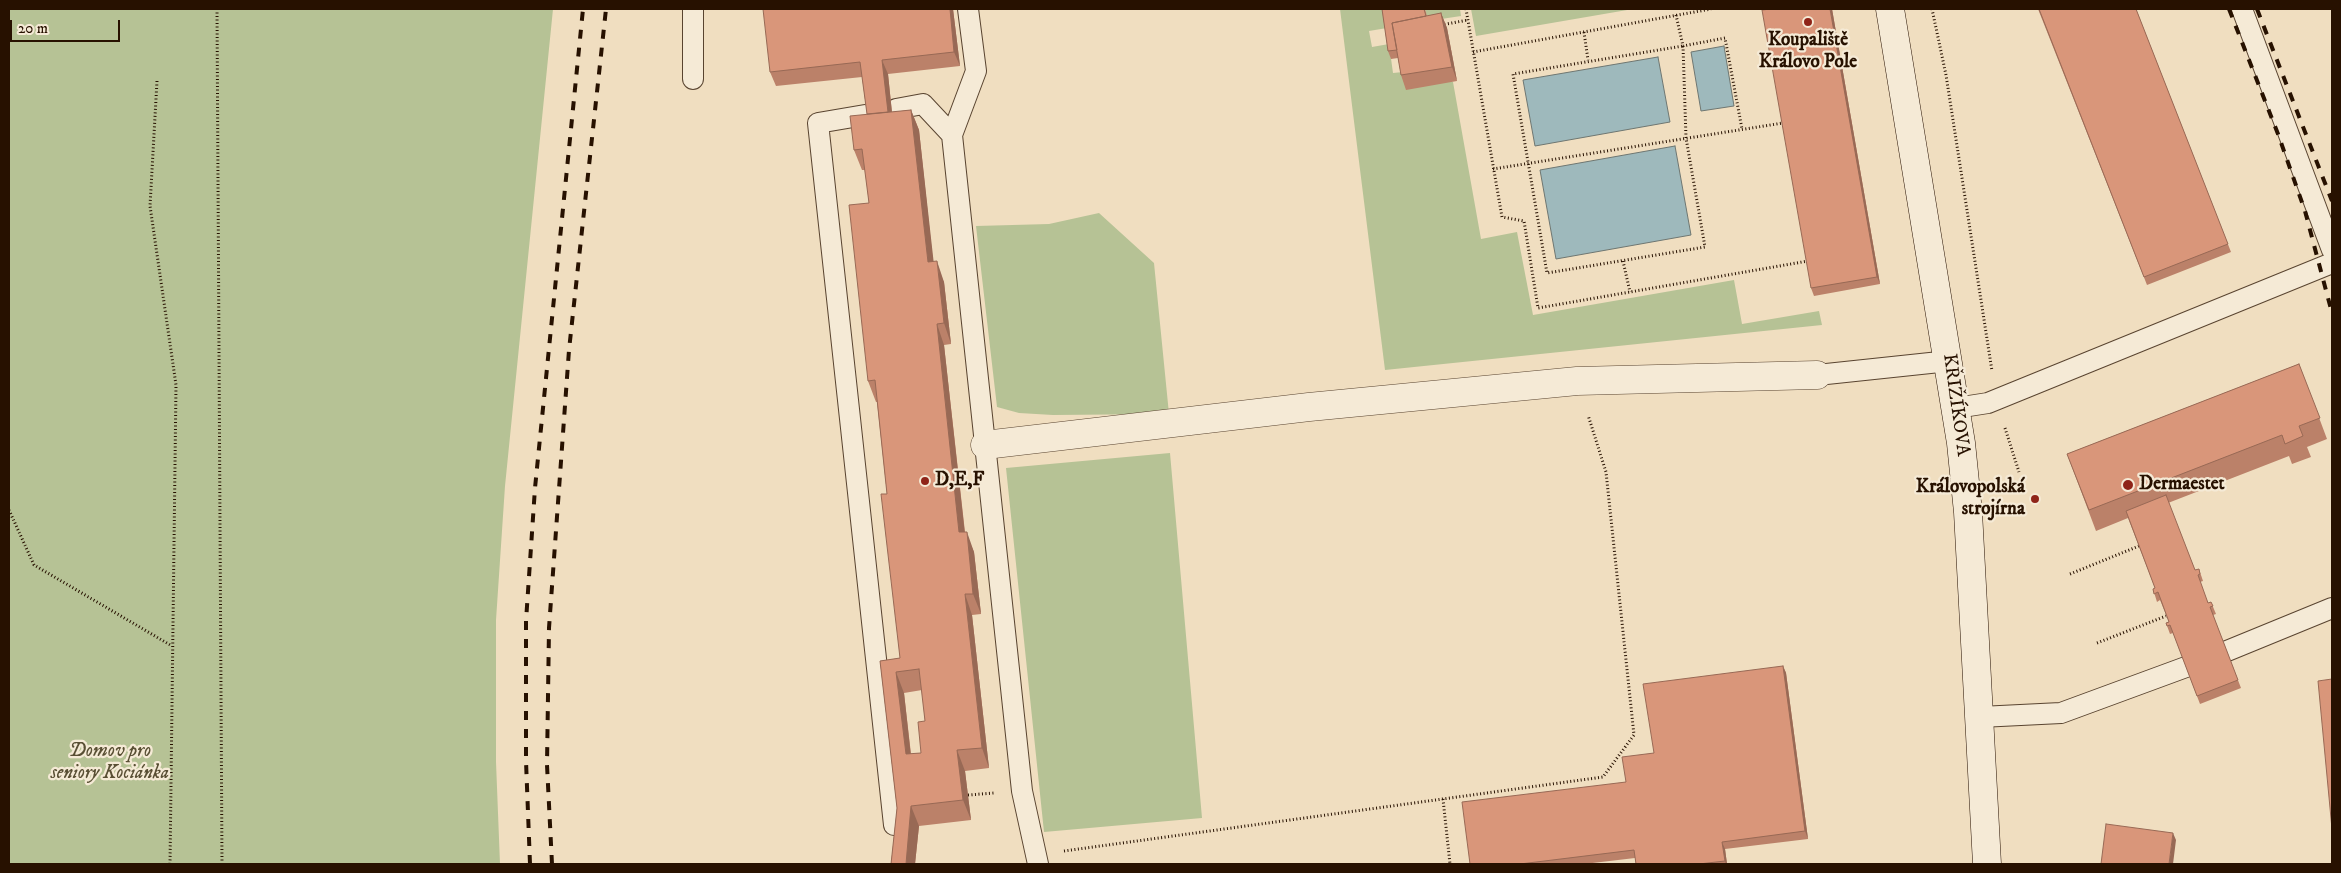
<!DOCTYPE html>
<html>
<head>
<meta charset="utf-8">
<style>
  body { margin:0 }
  #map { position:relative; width:2341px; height:873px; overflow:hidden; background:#f0dec0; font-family:"IM FELL DW Pica",serif }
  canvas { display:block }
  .frame { position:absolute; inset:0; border:10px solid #271100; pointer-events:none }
  .scale { position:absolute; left:10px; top:20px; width:110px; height:22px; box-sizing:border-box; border:2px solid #271100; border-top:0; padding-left:6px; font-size:15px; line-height:18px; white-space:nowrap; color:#271100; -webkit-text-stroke:4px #f5ead6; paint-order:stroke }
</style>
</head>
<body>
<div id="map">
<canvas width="2341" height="873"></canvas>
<div class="frame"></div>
<div class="scale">20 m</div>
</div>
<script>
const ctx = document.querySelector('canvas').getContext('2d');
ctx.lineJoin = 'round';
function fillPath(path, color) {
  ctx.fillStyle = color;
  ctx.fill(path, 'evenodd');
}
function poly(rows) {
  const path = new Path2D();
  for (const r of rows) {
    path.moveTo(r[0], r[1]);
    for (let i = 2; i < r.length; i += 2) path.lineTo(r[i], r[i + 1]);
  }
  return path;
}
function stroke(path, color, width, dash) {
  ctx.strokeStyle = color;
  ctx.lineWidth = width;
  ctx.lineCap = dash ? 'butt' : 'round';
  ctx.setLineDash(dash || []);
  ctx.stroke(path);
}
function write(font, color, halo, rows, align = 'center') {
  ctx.font = font + ' "IM FELL DW Pica",serif';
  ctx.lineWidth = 4.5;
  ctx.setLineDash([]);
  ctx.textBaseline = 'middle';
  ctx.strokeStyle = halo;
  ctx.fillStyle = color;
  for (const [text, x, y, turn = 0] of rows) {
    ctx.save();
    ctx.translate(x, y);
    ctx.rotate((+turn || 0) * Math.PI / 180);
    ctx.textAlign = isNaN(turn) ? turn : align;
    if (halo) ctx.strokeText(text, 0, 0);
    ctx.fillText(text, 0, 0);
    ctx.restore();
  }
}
const green = poly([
  [9,9,553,9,505,486,496,620,496,762,500,864,9,864],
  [1340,9,1384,9,1387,28,1369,31,1372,47,1389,44,1393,73,1403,72,1453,82,1481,239,1517,232,1533,315,1734,280,1742,324,1819,311,1822,325,1385,370],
  [1425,9,1460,9,1461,16,1428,21],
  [1471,9,1633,9,1476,36],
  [1099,213,1154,263,1169,414,1053,415,1019,413,997,407,976,226,1049,224],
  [1170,453,1202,818,1044,832,1006,468]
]);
const water = poly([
  [1724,46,1734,106,1701,111,1691,52,1724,46],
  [1658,57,1670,122,1535,146,1523,80,1658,57],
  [1675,146,1691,235,1556,259,1540,170,1675,146]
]);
const path = poly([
  [217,9,222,864],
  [1466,9,1502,217,1524,221,1538,308,1808,261],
  [1932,9,1946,75,1992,371],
  [1676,15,1683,46,1725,38,1742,129],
  [1441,25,1468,20],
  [1584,32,1588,60],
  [1683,46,1686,138,1705,247,1547,273,1513,74,1683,46],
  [1473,52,1711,9],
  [157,81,150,206,176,385,170,864],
  [1493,169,1783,123],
  [1623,261,1630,292],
  [2005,428,2019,472],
  [9,510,34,565,172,646],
  [2070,574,2139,546],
  [2097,643,2166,616],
  [968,795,994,793],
  [1443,799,1450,864],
  [1064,851,1603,777,1634,735,1606,472,1588,415]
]);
const lane = poly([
  [693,9,693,79],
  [968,9,976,71,952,135,1022,791,1038,864],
  [2242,9,2332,250],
  [896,109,923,104,952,135],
  [865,115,818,123,894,825],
  [1817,375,1949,361],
  [1956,408,1988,403,2332,263],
  [2227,651,2332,608],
  [1980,717,2061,713,2186,667]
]);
const street = poly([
  [985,445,1309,407,1577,381,1817,375]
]);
const secondary = poly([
  [1890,9,1961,443,1968,512,1987,864]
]);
const rail = poly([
  [2229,9,2278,134,2305,211,2332,313],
  [2257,9,2332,201],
  [530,864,526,761,526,621,535,488,583,9],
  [552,864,547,765,549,628,569,350,606,9]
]);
const wall = poly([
  [953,9,960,66,888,74,892,112,911,110,919,130,933,262,944,282,951,344,944,345,965,532,974,552,981,614,972,615,989,768,965,771,971,820,919,826,915,864,891,864,897,808,880,661,900,658,887,494,877,402,876,402,868,381,869,203,865,170,862,170,854,150,867,114,862,77,776,86,770,72],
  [922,690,925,721,921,753,911,754,904,693],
  [1382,9,1425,9,1427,16,1441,13,1447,28,1457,81,1406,90,1401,75,1398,58,1391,59,1388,51],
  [1832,9,1880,284,1814,296,1811,288],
  [2038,9,2136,9,2231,252,2147,285],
  [2299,364,2327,439,2307,447,2311,457,2292,464,2289,456,2168,503,2195,570,2199,569,2203,581,2200,582,2208,603,2211,602,2216,614,2213,615,2241,688,2200,704,2173,633,2170,634,2166,623,2169,622,2160,600,2157,602,2153,589,2155,588,2128,518,2096,531,2067,454],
  [1783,666,1786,673,1808,839,1725,849,1727,864,1636,864,1635,858,1584,864,1470,864,1626,782,1654,753]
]);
const shadedWall = poly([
  [950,9,953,9,960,66,954,52],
  [1830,9,1832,9,1880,284,1877,277],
  [1441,13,1447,28,1457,81,1452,67],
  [882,60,888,74,894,133,888,118],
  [911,110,919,130,936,283,928,262],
  [937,261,944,282,951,344,944,323],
  [937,324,944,345,967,553,959,532],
  [967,532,974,552,981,614,973,594],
  [965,594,972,615,989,768,982,748],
  [1783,666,1786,673,1808,839,1805,831],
  [896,672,904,693,913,775,906,754],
  [957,750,965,771,971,820,963,800],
  [911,806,919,826,915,864,906,864],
  [2173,833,2176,840,2173,864,2169,864],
  [1722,842,1725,849,1727,864,1726,864,1725,861]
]);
const building = poly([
  [763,9,950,9,954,52,882,60,888,112,867,114,860,62,770,72,763,9],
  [1382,9,1424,9,1426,16,1392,23,1397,50,1388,51,1382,9],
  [1771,9,1830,9,1877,277,1811,288,1762,10,1771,9],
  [2039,9,2136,9,2228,244,2144,277,2039,9],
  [1441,13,1452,67,1401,75,1392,23,1441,13],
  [911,110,928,262,937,261,944,323,937,324,959,532,967,532,973,594,965,594,982,748,957,750,963,800,911,806,906,864,891,864,897,808,880,661,900,658,881,494,887,494,875,380,868,381,849,205,869,203,862,149,854,150,850,116,911,110],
  [919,669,925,721,918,722,921,753,906,754,896,672,919,669],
  [2299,364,2320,418,2299,426,2303,436,2285,444,2282,435,2089,510,2067,454,2299,364],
  [2166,495,2195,570,2199,569,2200,574,2198,575,2208,603,2211,602,2213,606,2210,607,2238,680,2197,696,2170,625,2167,626,2166,623,2169,622,2158,592,2154,594,2153,589,2155,588,2126,511,2166,495],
  [1783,666,1805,831,1722,842,1725,861,1699,864,1636,864,1634,850,1520,864,1470,864,1462,802,1626,782,1622,757,1654,753,1643,684,1783,666],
  [2332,679,2332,829,2318,681,2332,679],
  [2106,824,2173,833,2169,864,2101,864,2106,824]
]);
const markers = [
  [1808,22,5,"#8f2418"],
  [925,481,5,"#8f2418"],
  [2128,485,6,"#8f2418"],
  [2035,499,5,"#8f2418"]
];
const poiNames = [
  ["Koupaliště",1808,41,"center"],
  ["Královo Pole",1808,63,"center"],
  ["D,E,F",935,481],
  ["Dermaestet",2139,485],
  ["Královopolská",2025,488,"right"],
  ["strojírna",2025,510,"right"]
];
const streetNames = [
  ["KŘIŽÍKOVA",1955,405,82]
];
const parkNames = [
  ["Domov pro",110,752],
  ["seniory Kociánka",110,774]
];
fillPath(green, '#b6c295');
fillPath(water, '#9eb9bc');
stroke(water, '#6e7671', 1);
stroke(lane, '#594430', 22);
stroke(street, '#594430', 29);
stroke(secondary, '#271100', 29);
stroke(path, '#271100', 3, [1, 2.5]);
stroke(lane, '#f5ead6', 20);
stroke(street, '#f5ead6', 28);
stroke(secondary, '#f5ead6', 28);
stroke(rail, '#271100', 4, [9, 9]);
fillPath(wall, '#bb8169');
fillPath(shadedWall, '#986955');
fillPath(building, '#d9967a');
stroke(building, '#986955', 1);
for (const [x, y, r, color] of markers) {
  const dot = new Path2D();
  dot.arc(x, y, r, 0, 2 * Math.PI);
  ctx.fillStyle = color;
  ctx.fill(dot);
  stroke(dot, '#f5ead6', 2);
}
write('bold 19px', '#271100', '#f5ead6', poiNames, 'left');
write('19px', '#271100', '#f5ead6', streetNames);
write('italic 19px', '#594f34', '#f5ead6', parkNames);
</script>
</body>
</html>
